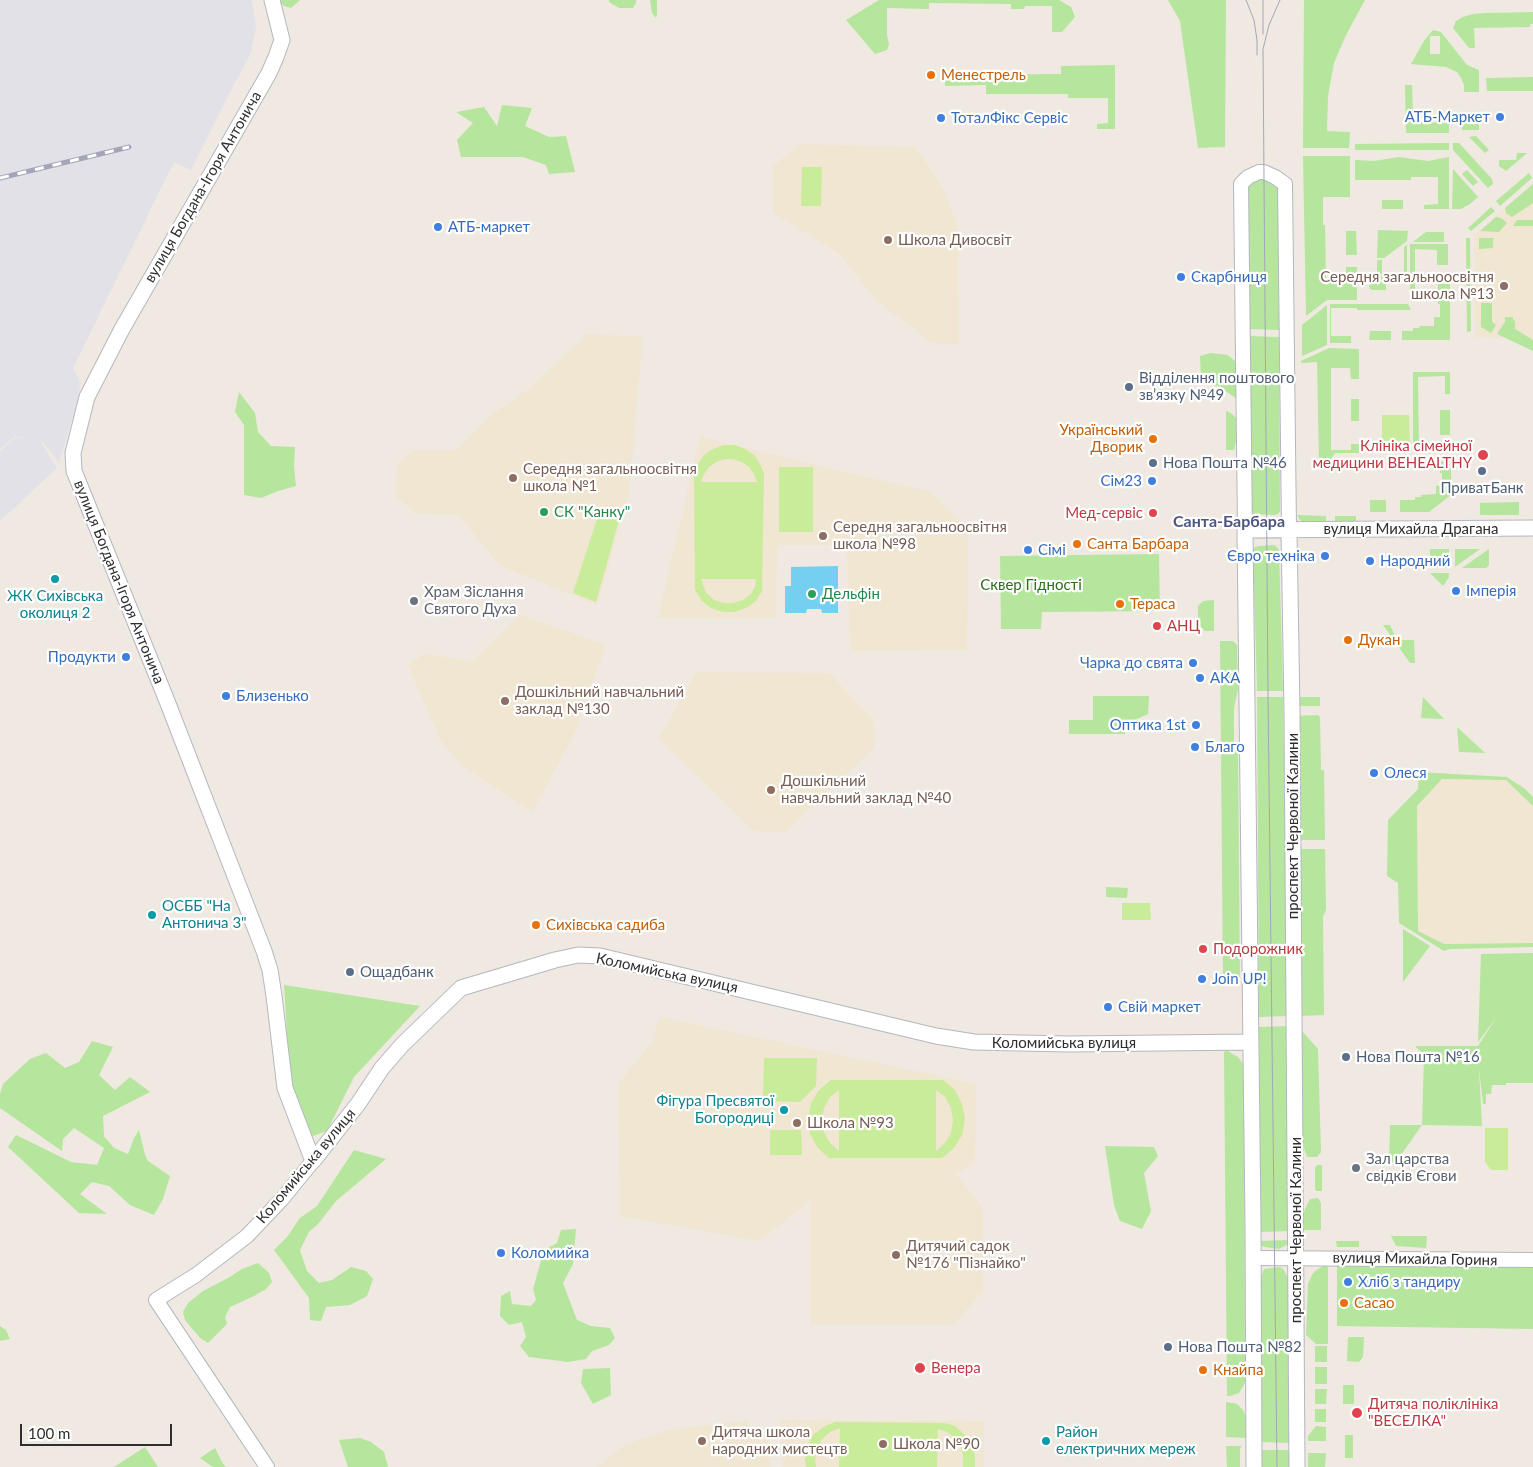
<!DOCTYPE html>
<html>
<head>
<meta charset="utf-8">
<style>
  body { margin:0 }
  #map { position:relative; width:1533px; height:1467px; overflow:hidden; background:#efe9e1; font-family:Lato,sans-serif }
  canvas { display:block }
  .scale { position:absolute; left:20px; top:1424px; width:152px; height:22px; box-sizing:border-box; border:2px solid #2e2e2e; border-top:0; padding-left:6px; font-size:15px; line-height:18px; white-space:nowrap; color:#2e2e2e; -webkit-text-stroke:4px #fff; paint-order:stroke }
</style>
</head>
<body>
<div id="map">
<canvas width="1533" height="1467"></canvas>
<div class="scale">100 m</div>
</div>
<script>
const ctx = document.querySelector('canvas').getContext('2d');
ctx.lineJoin = 'round';
function fillPath(path, color) {
  ctx.fillStyle = color;
  ctx.fill(path, 'evenodd');
}
function poly(rows) {
  const path = new Path2D();
  for (const r of rows) {
    path.moveTo(r[0], r[1]);
    for (let i = 2; i < r.length; i += 2) path.lineTo(r[i], r[i + 1]);
  }
  return path;
}
function stroke(path, color, width, dash) {
  ctx.strokeStyle = color;
  ctx.lineWidth = width;
  ctx.lineCap = dash ? 'butt' : 'round';
  ctx.setLineDash(dash || []);
  ctx.stroke(path);
}
function write(font, color, halo, rows, align = 'center') {
  ctx.font = font + ' Lato,sans-serif';
  ctx.lineWidth = 4.5;
  ctx.setLineDash([]);
  ctx.textBaseline = 'middle';
  ctx.strokeStyle = halo;
  ctx.fillStyle = color;
  for (const [text, x, y, turn = 0] of rows) {
    ctx.save();
    ctx.translate(x, y);
    ctx.rotate((+turn || 0) * Math.PI / 180);
    ctx.textAlign = isNaN(turn) ? turn : align;
    if (halo) ctx.strokeText(text, 0, 0);
    ctx.fillText(text, 0, 0);
    ctx.restore();
  }
}
const industrial = poly([
  [0,0,252,0,256,27,251,53,229,94,191,170,174,162,73,368,79,379,80,392,59,463,44,443,41,442,57,468,0,521,0,451,15,437,27,439,15,436,0,449]
]);
const education = poly([
  [800,144,915,147,932,171,944,191,958,226,959,344,932,343,876,300,840,254,773,213,773,166],
  [1533,184,1533,339,1475,337,1474,235],
  [587,334,643,337,629,493,597,605,501,566,458,515,416,514,396,496,397,464,413,450,457,450,486,419,527,390],
  [700,437,930,492,968,528,967,650,850,651,847,545,777,545,776,618,658,618],
  [520,615,606,645,573,737,532,812,460,764,440,739,408,665,424,654,472,661],
  [696,672,829,673,873,719,874,748,785,832,754,831,659,739],
  [1442,779,1507,780,1533,806,1533,943,1444,944,1418,931,1417,806],
  [660,1017,976,1084,975,1161,956,1174,983,1208,983,1291,953,1325,810,1325,810,1201,759,1241,620,1216,618,1084,652,1042],
  [780,1420,984,1421,984,1467,783,1467],
  [748,1421,748,1438,769,1437,770,1467,597,1467,625,1445,671,1429]
]);
const green = poly([
  [278,0,300,0,291,8,284,6],
  [609,0,636,0,636,3,633,8,619,8,609,2],
  [650,0,657,0,657,14,656,18,652,13],
  [879,0,1059,0,1071,7,1075,17,1062,32,1052,32,1052,6,1025,6,1024,9,1011,9,1011,4,929,3,929,9,887,8,887,35,889,44,887,50,875,54,846,20],
  [1168,0,1226,0,1225,147,1198,148,1180,21],
  [1304,0,1365,0,1346,35,1334,63,1328,96,1327,131,1350,132,1349,148,1303,148],
  [1533,12,1533,24,1530,24,1530,27,1474,28,1475,48,1469,48,1453,28,1456,21,1463,17,1473,14,1485,13],
  [1433,30,1441,32,1467,65,1479,70,1479,92,1464,92,1464,85,1461,78,1457,72,1446,67,1411,64,1424,41],
  [1440,36,1440,54,1430,54,1430,36],
  [1115,65,1115,129,1097,129,1097,124,1108,123,1108,98,1068,98,1068,94,986,94,986,85,945,86,945,75,1061,74,1061,66],
  [1533,77,1533,91,1487,91,1486,78],
  [1405,85,1412,85,1413,114,1421,114,1421,122,1449,123,1449,133,1406,133],
  [502,105,532,108,525,126,549,137,566,136,575,172,549,174,546,165,523,157,461,157,457,140,473,123,456,112,484,107,497,126],
  [1479,122,1479,130,1462,130,1462,123],
  [1476,136,1489,150,1485,153,1469,137],
  [1449,143,1449,150,1355,150,1355,144],
  [1453,143,1459,143,1492,179,1493,184,1488,188,1453,150],
  [1517,153,1527,153,1506,171,1499,166,1499,160,1516,160],
  [1303,156,1350,156,1350,197,1323,197,1323,225,1325,225,1326,279,1346,279,1346,267,1357,267,1357,300,1327,300,1306,316],
  [1399,157,1428,161,1449,157,1449,209,1424,209,1424,205,1438,204,1438,177,1411,177,1411,180,1355,180,1355,160,1374,161],
  [1453,169,1478,197,1470,204,1461,209,1452,209],
  [1467,170,1478,182,1473,186,1462,174],
  [1529,173,1532,178,1500,206,1496,201],
  [1257,179,1266,179,1278,187,1279,330,1249,329,1248,185],
  [1533,184,1533,203,1512,217,1506,213,1505,208],
  [1382,200,1403,200,1403,209,1382,209],
  [1491,207,1495,211,1471,231,1468,228],
  [1496,217,1501,218,1507,223,1499,232,1480,231],
  [1517,220,1533,220,1533,226,1513,226],
  [1378,230,1408,231,1407,241,1384,258,1377,258],
  [1346,231,1356,231,1357,255,1346,255],
  [1426,232,1444,232,1444,242,1413,242],
  [1466,238,1470,238,1471,331,1467,332],
  [1479,238,1494,238,1493,241,1493,248,1479,249],
  [1410,244,1448,244,1448,265,1437,265,1437,250,1415,249,1415,294,1410,294],
  [1407,245,1407,280,1377,280,1377,260,1382,260,1382,273,1404,273,1404,247],
  [1373,281,1386,281,1386,290,1373,290,1370,289,1369,286],
  [1438,284,1450,284,1450,340,1402,340,1402,331,1413,331,1413,328,1419,328,1420,326,1434,326,1434,317,1440,317,1440,304,1438,304],
  [1481,303,1492,303,1492,322,1496,325,1491,333,1481,327],
  [1330,304,1408,304,1411,310,1357,310,1357,308,1331,308,1331,336,1351,336,1351,343,1330,343],
  [1327,305,1327,345,1302,356,1302,325],
  [1505,317,1513,317,1513,320,1515,321,1515,329,1533,340,1533,351,1497,334,1505,322],
  [1370,331,1391,331,1391,340,1369,340],
  [1249,336,1279,337,1280,511,1278,514,1275,515,1253,514,1251,512],
  [1329,348,1359,349,1359,379,1351,379,1350,368,1331,368,1331,450,1351,450,1351,444,1359,444,1359,453,1335,453,1327,465,1319,464,1317,362,1301,363,1301,361],
  [1210,353,1228,355,1237,363,1237,399,1218,386,1208,384,1201,378,1200,356],
  [1413,372,1450,372,1450,394,1445,394,1445,376,1418,377,1419,452,1413,452],
  [239,392,255,413,258,432,271,446,295,447,294,467,296,486,278,491,261,498,244,495,244,425,235,412],
  [1351,399,1359,399,1359,421,1351,421],
  [1440,410,1450,410,1450,435,1440,435],
  [1226,411,1231,413,1236,418,1237,438,1234,450,1226,450],
  [1451,456,1451,495,1429,512,1400,512,1400,500,1415,500,1415,497,1421,497,1421,495,1436,494,1436,486,1442,485,1442,473,1440,473,1440,457],
  [1370,500,1386,500,1386,512,1370,512],
  [1519,502,1519,515,1480,515,1480,503],
  [1297,515,1326,516,1326,524,1303,522,1299,519],
  [1335,516,1356,516,1356,524,1335,524],
  [1274,545,1277,547,1279,550,1283,691,1257,691,1253,550,1255,547,1259,546],
  [1430,549,1449,549,1449,568,1430,568],
  [1455,549,1480,549,1455,567],
  [1489,549,1489,565,1486,568,1462,568],
  [1159,554,1160,611,1042,612,1041,629,1001,629,1000,556],
  [1430,573,1449,573,1449,577,1443,586],
  [1214,600,1214,631,1205,631,1198,624,1198,606,1203,601],
  [1383,625,1390,625,1397,640,1414,640,1415,663,1410,663],
  [1220,641,1233,641,1237,645,1238,689,1234,708,1234,745,1238,753,1240,985,1223,985],
  [1093,696,1149,696,1148,714,1126,724,1125,734,1069,734,1069,720,1093,720],
  [1257,697,1283,697,1288,1016,1259,1017],
  [1298,697,1320,697,1320,706,1298,706],
  [1423,697,1444,719,1421,718],
  [1318,715,1320,717,1321,770,1324,770,1325,840,1296,840,1296,716],
  [1457,727,1485,753,1459,752],
  [1419,772,1507,777,1525,789,1533,797,1533,806,1506,780,1442,779,1417,806,1418,931,1444,944,1533,943,1533,947,1450,949,1444,951,1399,923,1398,883,1387,876,1388,820,1418,789],
  [1296,849,1325,849,1326,910,1323,916,1324,1015,1299,1016],
  [1106,887,1128,888,1127,898,1106,897],
  [1403,929,1430,946,1403,982],
  [1533,953,1533,1083,1506,1083,1506,1085,1492,1085,1491,1094,1486,1094,1486,1104,1483,1104,1479,1069,1482,1126,1422,1125,1396,1162,1389,1162,1390,1125,1422,1125,1424,1055,1415,1046,1478,1046,1496,1018,1478,1042,1481,954],
  [284,985,420,1006,354,1077,327,1131,313,1136,305,1129,290,1085],
  [1288,1026,1289,1231,1260,1232,1259,1027],
  [1302,1031,1318,1049,1321,1152,1317,1157,1307,1157,1302,1143],
  [92,1041,113,1047,99,1075,115,1090,130,1077,150,1092,103,1116,104,1136,114,1148,128,1154,134,1138,139,1130,145,1155,148,1161,170,1176,163,1199,154,1215,130,1205,109,1186,92,1182,80,1194,107,1214,79,1213,8,1147,16,1135,71,1162,97,1165,104,1148,74,1128,63,1139,62,1151,0,1108,0,1094,3,1084,30,1059,46,1053,65,1068,79,1062],
  [1226,1050,1238,1057,1244,1065,1245,1383,1239,1393,1230,1396,1227,1396,1224,1052],
  [1105,1146,1154,1147,1158,1156,1144,1173,1151,1211,1142,1229,1120,1221,1114,1205],
  [354,1150,386,1159,336,1201,318,1224,309,1232,300,1250,307,1271,319,1283,332,1280,351,1267,366,1271,373,1279,367,1296,350,1305,326,1307,321,1321,310,1320,309,1298,274,1250,287,1237,300,1218,317,1206],
  [1317,1165,1322,1165,1322,1191,1316,1191,1315,1189,1315,1168],
  [1318,1198,1321,1203,1321,1230,1303,1230,1303,1213,1310,1199],
  [576,1229,573,1264,563,1283,577,1320,591,1326,610,1328,615,1338,609,1345,592,1351,586,1359,568,1362,529,1357,520,1346,526,1337,522,1322,509,1325,500,1316,501,1296,510,1291,512,1304,531,1306,536,1300,533,1289,542,1257,546,1249,557,1243,561,1230],
  [1391,1236,1427,1236,1426,1248,1396,1246],
  [1289,1240,1288,1244,1279,1249,1265,1247,1262,1246,1260,1241],
  [1336,1241,1359,1241,1359,1247,1337,1247],
  [258,1263,269,1273,272,1282,266,1289,254,1296,230,1307,225,1317,227,1324,208,1343,200,1338,185,1320,183,1312,188,1303,203,1291,228,1278,242,1269],
  [1328,1264,1328,1344,1316,1344,1306,1335,1308,1284,1312,1275,1315,1271,1323,1266],
  [1337,1266,1533,1267,1533,1329,1337,1326],
  [1280,1267,1284,1270,1288,1278,1289,1443,1261,1442,1260,1279,1264,1269],
  [0,1326,6,1330,10,1339,0,1341],
  [1348,1337,1364,1337,1363,1357,1359,1362,1347,1361],
  [1315,1346,1327,1346,1327,1362,1315,1362],
  [1315,1367,1327,1367,1327,1384,1315,1384],
  [610,1368,611,1395,593,1404,581,1383,583,1369],
  [1343,1385,1354,1385,1354,1404,1343,1404],
  [1315,1389,1327,1389,1326,1404,1315,1404],
  [1226,1402,1237,1404,1243,1410,1246,1417,1247,1438,1226,1437],
  [1315,1409,1326,1409,1326,1422,1315,1422],
  [1316,1426,1326,1427,1326,1441,1308,1441,1308,1436],
  [1345,1435,1353,1435,1353,1458,1345,1458],
  [360,1438,371,1442,384,1452,388,1467,348,1467,339,1440],
  [1226,1446,1242,1446,1240,1449,1240,1467,1227,1467],
  [145,1447,158,1467,113,1467,114,1467],
  [215,1448,223,1464,226,1467,213,1467,200,1458],
  [1261,1450,1289,1450,1290,1467,1262,1467],
  [1308,1453,1326,1453,1325,1467,1308,1467]
]);
const pitch = poly([
  [802,167,822,167,821,206,801,206],
  [1382,415,1409,415,1410,446,1382,446],
  [724,445,735,445,745,449,754,455,760,464,764,474,762,591,756,601,746,608,735,612,723,612,711,608,702,601,695,590,694,474,698,464,704,455,713,449],
  [725,459,733,459,742,462,749,467,754,474,757,482,701,482,704,474,709,467,716,462],
  [701,579,756,579,755,586,751,594,743,600,733,603,723,603,714,600,706,593],
  [779,467,813,467,813,532,779,532],
  [598,516,619,520,596,602,573,593],
  [1122,903,1150,903,1151,920,1122,920],
  [764,1058,817,1058,816,1086,800,1102,763,1101],
  [831,1080,943,1080,955,1090,962,1104,965,1119,962,1135,954,1148,942,1158,829,1158,818,1148,810,1134,808,1119,811,1103,819,1090],
  [839,1090,839,1151,830,1143,824,1132,822,1120,824,1108,830,1097],
  [936,1090,945,1097,951,1108,953,1120,951,1133,945,1143,936,1151],
  [1485,1128,1508,1128,1508,1170,1491,1170,1485,1162],
  [770,1130,801,1130,802,1155,770,1155],
  [835,1422,944,1423,955,1426,964,1434,971,1444,975,1455,975,1467,963,1467,963,1455,960,1446,955,1438,947,1432,938,1429,937,1467,839,1467,840,1428,830,1432,822,1439,817,1448,815,1459,816,1467,806,1467,805,1459,807,1446,813,1435,823,1427]
]);
const water = poly([
  [838,566,838,613,822,613,821,609,807,609,806,613,785,613,785,586,791,586,791,567]
]);
const tertiary = poly([
  [1245,530,1241,184,1248,177,1259,172,1264,172,1275,177,1285,184,1289,530],
  [1253,1258,1533,1260],
  [267,1467,156,1300,196,1275,247,1236,282,1199,313,1161]
]);
const secondary = poly([
  [272,0,282,40,276,57,269,73,122,329,87,397,73,453,74,471,167,701,264,951,270,970,274,996,285,1088,313,1161],
  [1289,530,1292,711,1297,1467],
  [313,1161,358,1104,382,1068,402,1045,461,988,555,960,578,955,600,956,936,1036,974,1042,1068,1044,1251,1042],
  [1254,1467,1253,1224,1245,530,1533,528]
]);
const tram = poly([
  [1246,0,1254,20,1257,40,1257,55],
  [1263,0,1263,34],
  [1277,1467,1268,696,1263,49,1269,25,1280,0]
]);
const rail = poly([
  [0,178,129,147]
]);
const markers = [
  [931,75,5,"#e8710a"],
  [1500,117,5,"#3f7fe0"],
  [941,118,5,"#3f7fe0"],
  [438,227,5,"#3f7fe0"],
  [888,240,5,"#8d6e63"],
  [1181,277,5,"#3f7fe0"],
  [1504,286,5,"#8d6e63"],
  [1129,387,5,"#5c6f8a"],
  [1153,439,5,"#e8710a"],
  [1483,455,6,"#e0444e"],
  [1153,463,5,"#5c6f8a"],
  [1482,471,5,"#5c6f8a"],
  [513,478,5,"#8d6e63"],
  [1152,481,5,"#3f7fe0"],
  [544,512,5,"#2e9e5b"],
  [1153,513,5,"#e0444e"],
  [823,536,5,"#8d6e63"],
  [1077,544,5,"#e8710a"],
  [1028,550,5,"#3f7fe0"],
  [1325,556,5,"#3f7fe0"],
  [1370,561,5,"#3f7fe0"],
  [55,579,5,"#0f9aa8"],
  [1456,591,5,"#3f7fe0"],
  [812,594,5,"#2e9e5b"],
  [414,601,5,"#6b7280"],
  [1120,604,5,"#e8710a"],
  [1157,626,5,"#e0444e"],
  [1348,640,5,"#e8710a"],
  [126,657,5,"#3f7fe0"],
  [1193,663,5,"#3f7fe0"],
  [1200,678,5,"#3f7fe0"],
  [226,696,5,"#3f7fe0"],
  [505,701,5,"#8d6e63"],
  [1196,725,5,"#3f7fe0"],
  [1195,747,5,"#3f7fe0"],
  [1374,773,5,"#3f7fe0"],
  [771,790,5,"#8d6e63"],
  [152,915,5,"#0f9aa8"],
  [536,925,5,"#e8710a"],
  [1203,949,5,"#e0444e"],
  [350,972,5,"#5c6f8a"],
  [1202,979,5,"#3f7fe0"],
  [1108,1007,5,"#3f7fe0"],
  [1346,1057,5,"#5c6f8a"],
  [784,1110,5,"#0f9aa8"],
  [797,1123,5,"#8d6e63"],
  [1356,1168,5,"#6b7280"],
  [501,1253,5,"#3f7fe0"],
  [896,1255,5,"#8d6e63"],
  [1348,1282,5,"#3f7fe0"],
  [1344,1303,5,"#e8710a"],
  [1168,1347,5,"#5c6f8a"],
  [920,1368,6,"#e0444e"],
  [1203,1370,5,"#e8710a"],
  [1357,1413,6,"#e0444e"],
  [702,1441,5,"#8d6e63"],
  [1046,1441,5,"#0f9aa8"],
  [883,1444,5,"#8d6e63"]
];
const foodNames = [
  ["Менестрель",941,75],
  ["Український",1143,430,"right"],
  ["Дворик",1143,447,"right"],
  ["Санта Барбара",1087,544],
  ["Тераса",1130,604],
  ["Дукан",1358,640],
  ["Сихівська садиба",546,925],
  ["Cacao",1354,1303],
  ["Кнайпа",1213,1370]
];
const shopNames = [
  ["АТБ-Маркет",1490,117,"right"],
  ["ТоталФікс Сервіс",951,118],
  ["АТБ-маркет",448,227],
  ["Скарбниця",1191,277],
  ["Сім23",1142,481,"right"],
  ["Сімі",1038,550],
  ["Євро техніка",1315,556,"right"],
  ["Народний",1380,561],
  ["Імперія",1466,591],
  ["Продукти",116,657,"right"],
  ["Чарка до свята",1183,663,"right"],
  ["АКА",1210,678],
  ["Близенько",236,696],
  ["Оптика 1st",1186,725,"right"],
  ["Благо",1205,747],
  ["Олеся",1384,773],
  ["Join UP!",1212,979],
  ["Свiй маркет",1118,1007],
  ["Коломийка",511,1253],
  ["Хліб з тандиру",1358,1282]
];
const streetNames = [
  ["вулиця Богдана-Ігоря Антонича",203,187,-60],
  ["вулиця Михайла Драгана",1411,529],
  ["вулиця Богдана-Ігоря Антонича",119,582,68],
  ["проспект Червоної Калини",1293,826,-90],
  ["Коломийська вулиця",667,973,12],
  ["Коломийська вулиця",1064,1043],
  ["Коломийська вулиця",306,1166,-50],
  ["проспект Червоної Калини",1296,1230,-90],
  ["вулиця Михайла Гориня",1415,1259,1]
];
const educationNames = [
  ["Школа Дивосвіт",898,240],
  ["Середня загальноосвітня",1494,277,"right"],
  ["школа №13",1494,294,"right"],
  ["Середня загальноосвітня",523,469],
  ["школа №1",523,486],
  ["Середня загальноосвітня",833,527],
  ["школа №98",833,544],
  ["Дошкільний навчальний",515,692],
  ["заклад №130",515,709],
  ["Дошкільний",781,781],
  ["навчальний заклад №40",781,798],
  ["Школа №93",807,1123],
  ["Дитячий садок",906,1246],
  ["№176 \"Пізнайко\"",906,1263],
  ["Дитяча школа",712,1432],
  ["народних мистецтв",712,1449],
  ["Школа №90",893,1444]
];
const serviceNames = [
  ["Відділення поштового",1139,378],
  ["зв’язку №49",1139,395],
  ["Нова Пошта №46",1163,463],
  ["ПриватБанк",1482,488,"center"],
  ["Ощадбанк",360,972],
  ["Нова Пошта №16",1356,1057],
  ["Нова Пошта №82",1178,1347]
];
const healthNames = [
  ["Клініка сімейної",1472,446,"right"],
  ["медицини BEHEALTHY",1472,463,"right"],
  ["Мед-сервіс",1143,513,"right"],
  ["АНЦ",1167,626],
  ["Подорожник",1213,949],
  ["Венера",931,1368],
  ["Дитяча поліклініка",1368,1404],
  ["\"ВЕСЕЛКА\"",1368,1421]
];
const leisureNames = [
  ["СК \"Канку\"",554,512],
  ["Дельфін",822,594]
];
const parkNames = [
  ["Сквер Гідності",1031,585]
];
const worshipNames = [
  ["Храм Зіслання",424,592],
  ["Святого Духа",424,609],
  ["Зал царства",1366,1159],
  ["свідків Єгови",1366,1176]
];
const cultureNames = [
  ["ЖК Сихівська",55,596,"center"],
  ["околиця 2",55,613,"center"],
  ["ОСББ \"На",162,906],
  ["Антонича 3\"",162,923],
  ["Фігура Пресвятої",774,1101,"right"],
  ["Богородиці",774,1118,"right"],
  ["Район",1056,1432],
  ["електричних мереж",1056,1449]
];
const neighbourhoodNames = [
  ["Санта-Барбара",1229,522]
];
fillPath(industrial, '#e3e1e8');
fillPath(education, '#f0e6d1');
fillPath(green, '#b6e59e');
fillPath(pitch, '#c9ec9a');
fillPath(water, '#75cff0');
stroke(tertiary, '#b4b7c1', 16);
stroke(secondary, '#b4b7c1', 17);
stroke(tertiary, '#fff', 14);
stroke(secondary, '#fff', 15);
stroke(tram, '#a3a6b8', 1);
stroke(rail, '#a3a6b8', 5);
stroke(rail, '#fff', 3, [9]);
for (const [x, y, r, color] of markers) {
  const dot = new Path2D();
  dot.arc(x, y, r, 0, 2 * Math.PI);
  ctx.fillStyle = color;
  ctx.fill(dot);
  stroke(dot, '#fff', 2);
}
write('15px', '#c56008', '#fff', foodNames, 'left');
write('15px', '#366cbe', '#fff', shopNames, 'left');
write('15px', '#2e2e2e', '#fff', streetNames);
write('15px', '#785e54', '#fff', educationNames, 'left');
write('15px', '#4e5e75', '#fff', serviceNames, 'left');
write('15px', '#be3a42', '#fff', healthNames, 'left');
write('15px', '#27864d', '#fff', leisureNames, 'left');
write('15px', '#2c6e1b', '#fff', parkNames);
write('15px', '#5b616d', '#fff', worshipNames, 'left');
write('15px', '#0d838f', '#fff', cultureNames, 'left');
write('bold 16px', '#4d5680', '#fff', neighbourhoodNames);
</script>
</body>
</html>
